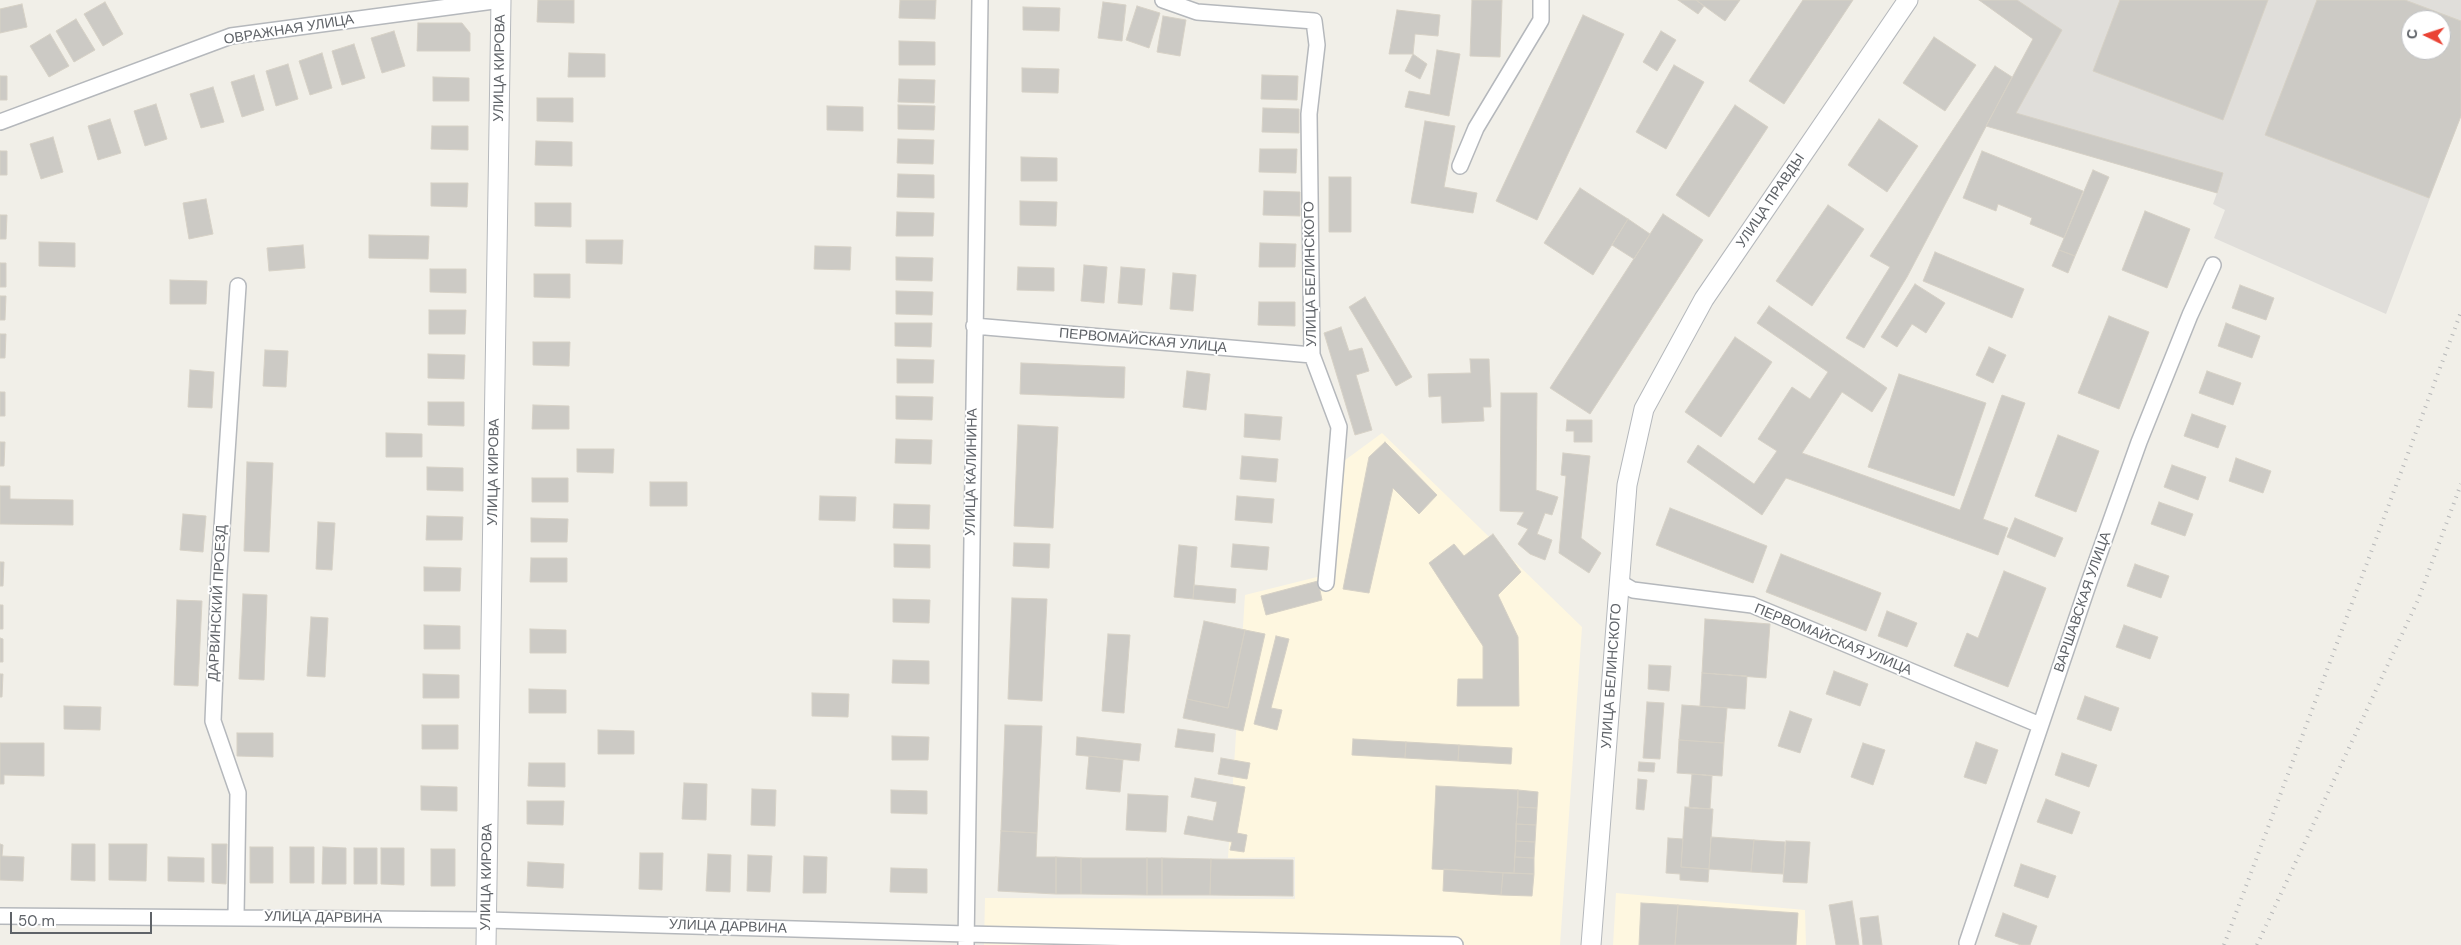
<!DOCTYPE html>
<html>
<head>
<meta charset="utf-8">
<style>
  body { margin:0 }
  #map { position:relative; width:2461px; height:945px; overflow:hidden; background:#f1efe8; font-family:"DM Sans",sans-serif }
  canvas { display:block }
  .north { position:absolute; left:2401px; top:10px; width:50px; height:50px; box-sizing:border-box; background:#fff; border:1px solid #bfc1c3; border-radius:50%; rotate:274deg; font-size:14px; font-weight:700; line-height:20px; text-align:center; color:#5f6368 }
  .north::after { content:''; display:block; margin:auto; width:18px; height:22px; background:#ea4335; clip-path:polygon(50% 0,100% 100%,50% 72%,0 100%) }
  .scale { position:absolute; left:10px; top:912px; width:142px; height:22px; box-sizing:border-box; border:2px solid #5f6368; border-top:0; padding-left:6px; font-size:15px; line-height:18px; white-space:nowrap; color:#5f6368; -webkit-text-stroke:4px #fff; paint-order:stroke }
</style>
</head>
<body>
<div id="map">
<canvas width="2461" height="945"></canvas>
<div class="north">С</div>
<div class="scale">50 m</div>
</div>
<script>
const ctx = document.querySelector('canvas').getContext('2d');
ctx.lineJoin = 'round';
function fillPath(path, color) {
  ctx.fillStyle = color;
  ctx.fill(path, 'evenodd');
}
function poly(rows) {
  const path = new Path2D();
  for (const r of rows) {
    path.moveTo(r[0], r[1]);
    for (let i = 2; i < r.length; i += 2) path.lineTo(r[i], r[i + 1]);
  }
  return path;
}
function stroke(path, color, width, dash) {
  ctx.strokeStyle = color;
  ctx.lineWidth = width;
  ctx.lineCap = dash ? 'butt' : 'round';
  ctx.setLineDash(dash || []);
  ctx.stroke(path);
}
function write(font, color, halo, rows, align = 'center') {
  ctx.font = font + ' "DM Sans",sans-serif';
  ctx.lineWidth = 4;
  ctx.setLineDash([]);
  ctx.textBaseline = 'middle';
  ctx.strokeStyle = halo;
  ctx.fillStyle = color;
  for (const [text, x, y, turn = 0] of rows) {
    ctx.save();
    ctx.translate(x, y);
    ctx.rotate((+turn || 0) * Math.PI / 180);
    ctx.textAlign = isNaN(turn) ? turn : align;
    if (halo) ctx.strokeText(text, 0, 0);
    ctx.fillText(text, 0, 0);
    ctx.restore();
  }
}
const commercial = poly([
  [1382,433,1582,627,1560,945,984,945,985,898,1295,899,1295,857,1228,858,1245,595,1329,574,1337,466],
  [1616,893,1805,910,1806,945,1613,945]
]);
const industrial = poly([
  [1979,0,2461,0,2461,116,2386,314,2214,238,2225,210,2213,204,2217,193,1986,126,2033,39],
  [2411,20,2441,20,2441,50,2411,50]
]);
const building = poly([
  [538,0,574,0,574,23,537,22,538,0],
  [900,0,936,0,935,19,899,18,900,0],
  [1472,0,1502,0,1500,57,1470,56,1472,0],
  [1678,0,1696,0,1704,6,1698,14,1678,0],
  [1696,0,1740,0,1725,21,1696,0],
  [1803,0,1853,0,1784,104,1749,81,1803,0],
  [1979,0,2017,0,2062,30,2016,113,2223,173,2217,193,1986,126,2033,39,1979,0],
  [2120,0,2268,0,2223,120,2093,71,2120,0],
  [2317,0,2405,0,2461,21,2461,116,2429,198,2265,135,2317,0],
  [2411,20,2441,20,2441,50,2411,50,2411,20],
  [105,2,123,34,103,46,84,14,105,2],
  [1103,2,1126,5,1122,41,1098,38,1103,2],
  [22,4,27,27,0,33,0,9,22,4],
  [1137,6,1160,13,1149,48,1126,40,1137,6],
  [1023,7,1060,8,1059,31,1023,30,1023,7],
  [1397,10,1440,15,1438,36,1415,34,1413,54,1389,54,1397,10],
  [1583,15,1624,34,1537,220,1496,201,1583,15],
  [1163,16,1186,20,1180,56,1157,52,1163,16],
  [76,19,95,50,74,62,56,31,76,19],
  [418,23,462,23,470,33,470,51,417,51,418,23],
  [394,31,405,66,382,73,371,38,394,31],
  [1661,31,1676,40,1657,71,1643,62,1661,31],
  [50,34,69,66,49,77,30,46,50,34],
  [1934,37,1976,65,1945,111,1903,83,1934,37],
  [899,41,935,42,935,65,899,65,899,41],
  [354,44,365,78,342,85,332,51,354,44],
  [1437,50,1460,54,1449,116,1405,107,1409,91,1430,95,1437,50],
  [322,53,332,88,310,95,299,61,322,53],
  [569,53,605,54,605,77,568,77,569,53],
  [1413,54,1427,64,1420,79,1405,71,1413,54],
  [288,64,298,99,276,106,266,71,288,64],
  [1674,65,1704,82,1666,149,1636,132,1674,65],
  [1995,66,2012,77,1907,277,1864,348,1846,338,1890,267,1870,256,1995,66],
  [1022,68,1059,69,1058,93,1022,92,1022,68],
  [254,75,264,110,242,117,231,82,254,75],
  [1262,75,1298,76,1297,100,1261,99,1262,75],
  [0,76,7,76,7,100,0,100,0,76],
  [433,77,469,78,469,101,433,101,433,77],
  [899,79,935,80,934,103,898,102,899,79],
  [213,87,224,122,201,128,190,94,213,87],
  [537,98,573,98,573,122,537,121,537,98],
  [156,104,167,139,145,146,134,111,156,104],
  [898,105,935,106,934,130,898,129,898,105],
  [1735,105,1768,127,1709,217,1676,195,1735,105],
  [827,106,863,107,863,131,827,130,827,106],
  [1263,108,1299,109,1299,133,1262,132,1263,108],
  [110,119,121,153,98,160,88,126,110,119],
  [1879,119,1918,146,1887,192,1848,165,1879,119],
  [1425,121,1455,126,1444,187,1477,193,1473,213,1411,203,1425,121],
  [432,126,468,126,468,150,431,149,432,126],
  [53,137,63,172,41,179,30,144,53,137],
  [898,139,934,140,933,164,897,163,898,139],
  [536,141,572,142,572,166,535,165,536,141],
  [1260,149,1297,149,1296,173,1259,172,1260,149],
  [0,151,7,151,7,175,0,175,0,151],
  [1982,151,2083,191,2064,238,2030,224,2032,218,1998,204,1996,211,1963,198,1982,151],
  [1021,157,1057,158,1057,181,1021,181,1021,157],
  [2093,170,2109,177,2075,256,2059,250,2093,170],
  [898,174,934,175,934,198,897,197,898,174],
  [1329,177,1351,177,1351,232,1329,232,1329,177],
  [431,183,468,183,467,207,431,206,431,183],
  [1580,188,1628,219,1593,275,1544,243,1580,188],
  [1264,191,1300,192,1300,216,1263,215,1264,191],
  [206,199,213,234,189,239,183,203,206,199],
  [1020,201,1057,202,1056,226,1020,225,1020,201],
  [535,203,571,203,571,227,535,226,535,203],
  [1828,205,1864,229,1812,306,1776,281,1828,205],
  [2145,211,2190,229,2167,288,2122,270,2145,211],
  [897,212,934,213,933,236,896,236,897,212],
  [1663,214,1703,240,1590,414,1550,388,1663,214],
  [0,215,7,215,6,239,0,239,0,215],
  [1628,219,1650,234,1634,259,1612,245,1628,219],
  [369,235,429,236,428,259,369,258,369,235],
  [586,240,623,240,622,264,586,263,586,240],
  [39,242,75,243,75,267,39,266,39,242],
  [1260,243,1296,244,1295,267,1259,267,1260,243],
  [303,245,305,268,269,271,267,248,303,245],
  [815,246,851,247,850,270,814,269,815,246],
  [2059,250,2075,256,2068,273,2052,266,2059,250],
  [1935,252,2024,289,2012,318,1923,281,1935,252],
  [896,257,933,258,932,281,896,280,896,257],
  [0,263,6,263,6,287,0,287,0,263],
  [1084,265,1107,267,1104,303,1081,301,1084,265],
  [1018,267,1054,268,1054,291,1017,290,1018,267],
  [1121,267,1145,269,1142,305,1118,303,1121,267],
  [430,269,466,269,466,293,430,292,430,269],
  [1173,273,1196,275,1193,311,1170,309,1173,273],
  [534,274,570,274,570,298,534,297,534,274],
  [170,280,207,281,206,304,170,304,170,280],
  [1915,284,1945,303,1926,333,1912,324,1897,347,1881,337,1915,284],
  [2240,285,2274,298,2266,320,2232,308,2240,285],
  [896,291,933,292,932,315,896,314,896,291],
  [0,296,6,296,5,320,0,320,0,296],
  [1365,297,1412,377,1396,386,1349,307,1365,297],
  [1259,302,1295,302,1295,326,1258,325,1259,302],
  [1769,306,1887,388,1872,412,1842,392,1802,453,1960,510,2002,395,2025,403,1983,519,2008,528,1998,555,1786,478,1762,515,1687,462,1698,445,1754,484,1777,451,1758,439,1792,387,1810,399,1828,372,1757,323,1769,306],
  [429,310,466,310,465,334,429,334,429,310],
  [2109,316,2149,332,2119,409,2078,393,2109,316],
  [895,323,932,323,931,347,895,346,895,323],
  [2226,323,2260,336,2252,358,2218,346,2226,323],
  [1341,327,1349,351,1362,348,1369,371,1356,375,1372,430,1355,435,1324,333,1341,327],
  [0,334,6,334,5,358,0,358,0,334],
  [1735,337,1772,362,1721,437,1685,412,1735,337],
  [533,342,570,342,569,366,533,365,533,342],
  [1989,347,2006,355,1993,383,1976,375,1989,347],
  [265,350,288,351,286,387,263,386,265,350],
  [428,354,465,355,464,379,428,378,428,354],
  [897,359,934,360,933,383,897,383,897,359],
  [1470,359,1489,359,1491,407,1483,407,1484,421,1442,423,1441,396,1429,397,1428,374,1471,373,1470,359],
  [1021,363,1125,367,1124,398,1020,394,1021,363],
  [190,370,214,372,212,408,188,407,190,370],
  [1187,371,1210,374,1206,410,1183,407,1187,371],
  [2207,371,2241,383,2233,405,2199,393,2207,371],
  [1899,374,1986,403,1954,496,1868,467,1899,374],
  [0,392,5,392,5,416,0,416,0,392],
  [1501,393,1537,393,1536,490,1558,497,1552,515,1545,513,1537,534,1552,540,1545,560,1530,554,1518,544,1528,529,1517,524,1524,512,1500,511,1501,393],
  [896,396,933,397,932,420,896,419,896,396],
  [428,402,464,402,464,426,428,425,428,402],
  [533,405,569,406,569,429,532,429,533,405],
  [1245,414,1282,417,1280,440,1244,437,1245,414],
  [2192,414,2226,426,2218,448,2184,436,2192,414],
  [1567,420,1592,420,1592,442,1574,442,1574,431,1566,431,1567,420],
  [1018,425,1058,427,1053,528,1014,526,1018,425],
  [386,433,422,434,422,457,386,457,386,433],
  [2058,435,2099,451,2076,512,2035,496,2058,435],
  [896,439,932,440,931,464,895,463,896,439],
  [0,442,5,442,4,466,0,466,0,442],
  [1385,442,1437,495,1419,514,1393,488,1369,593,1343,589,1369,457,1385,442],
  [577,449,614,449,613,473,577,472,577,449],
  [1563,453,1590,456,1581,538,1601,553,1589,573,1559,553,1566,476,1561,475,1563,453],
  [1242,456,1278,459,1276,482,1240,479,1242,456],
  [2236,458,2271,471,2263,493,2229,481,2236,458],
  [247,462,273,463,269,552,244,551,247,462],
  [2172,465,2206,477,2198,500,2164,487,2172,465],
  [427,467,463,468,463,491,427,490,427,467],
  [532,478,568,478,568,502,532,502,532,478],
  [650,482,687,482,687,506,650,506,650,482],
  [0,486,10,486,10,499,73,500,73,525,0,524,0,486],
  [820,496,856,497,855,521,819,520,820,496],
  [1237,496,1274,499,1272,523,1235,520,1237,496],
  [2159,502,2193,514,2185,536,2151,524,2159,502],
  [894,504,930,505,929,529,893,528,894,504],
  [1670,508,1767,546,1753,583,1656,545,1670,508],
  [183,514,206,516,203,552,180,550,183,514],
  [427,516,463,517,462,540,426,540,427,516],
  [531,518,568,519,567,542,531,542,531,518],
  [2015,518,2063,538,2055,557,2007,537,2015,518],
  [318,522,335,523,332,570,316,569,318,522],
  [1493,534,1521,572,1498,595,1518,637,1519,706,1457,706,1458,679,1483,679,1483,646,1429,563,1454,544,1464,556,1493,534],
  [1014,543,1050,544,1049,568,1013,566,1014,543],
  [894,544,930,545,930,568,894,567,894,544],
  [1233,544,1269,547,1267,570,1231,567,1233,544],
  [1179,545,1197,547,1193,599,1174,597,1179,545],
  [1781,554,1881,593,1866,631,1766,592,1781,554],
  [531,558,567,558,567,582,530,582,531,558],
  [0,562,4,562,3,586,0,586,0,562],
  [2135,564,2169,576,2161,598,2127,586,2135,564],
  [424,567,461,568,460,591,424,591,424,567],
  [2004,571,2046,588,2008,687,1954,666,1967,633,1978,638,2004,571],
  [1318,581,1322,600,1266,615,1261,596,1318,581],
  [1194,585,1236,589,1235,603,1193,599,1194,585],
  [243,594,267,595,264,680,239,679,243,594],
  [1012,598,1047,599,1042,701,1008,699,1012,598],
  [893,599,930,600,929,623,893,622,893,599],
  [177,600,202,601,198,686,174,685,177,600],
  [0,605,3,605,3,629,0,629,0,605],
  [1887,611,1917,623,1907,647,1878,636,1887,611],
  [311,617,328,618,325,677,307,676,311,617],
  [1705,619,1770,624,1766,678,1702,673,1705,619],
  [1204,621,1245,630,1228,708,1187,699,1204,621],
  [424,625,460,626,460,649,424,649,424,625],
  [2124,625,2158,637,2150,659,2116,647,2124,625],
  [530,629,566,630,566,653,530,653,530,629],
  [1245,630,1265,634,1243,731,1183,718,1187,699,1228,708,1245,630],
  [1108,634,1130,635,1124,713,1102,711,1108,634],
  [1276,636,1289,639,1271,708,1282,710,1277,730,1254,724,1276,636],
  [0,638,3,639,3,662,0,662,0,638],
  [893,660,929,661,929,684,892,683,893,660],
  [1649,665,1671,666,1669,691,1648,689,1649,665],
  [1834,671,1868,684,1860,706,1826,694,1834,671],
  [1702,673,1747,676,1745,709,1700,706,1702,673],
  [0,674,3,674,2,697,0,697,0,674],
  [423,674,459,675,459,698,423,698,423,674],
  [529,689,566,690,566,713,529,713,529,689],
  [812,693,849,694,848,717,812,716,812,693],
  [2085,696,2119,708,2111,731,2077,719,2085,696],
  [1647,702,1664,703,1660,759,1643,758,1647,702],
  [1682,705,1727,708,1724,743,1679,740,1682,705],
  [64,706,101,707,100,730,64,729,64,706],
  [1790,711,1812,719,1800,753,1778,746,1790,711],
  [422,725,458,725,458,749,422,749,422,725],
  [1005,725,1042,726,1037,833,1001,831,1005,725],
  [1178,729,1215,734,1213,752,1175,747,1178,729],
  [598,730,634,731,634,754,598,754,598,730],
  [237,733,273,733,273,757,237,756,237,733],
  [892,736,929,737,928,760,892,760,892,736],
  [1077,737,1141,744,1139,761,1076,755,1077,737],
  [1353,739,1406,742,1405,758,1352,755,1353,739],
  [1679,740,1724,743,1722,776,1677,773,1679,740],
  [1406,742,1459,745,1458,761,1405,758,1406,742],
  [1976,742,1998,750,1986,784,1964,777,1976,742],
  [0,743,44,743,44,776,4,775,4,784,0,784,0,743],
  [1863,743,1885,750,1873,785,1851,777,1863,743],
  [1459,745,1512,748,1511,764,1458,761,1459,745],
  [2062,753,2097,765,2089,787,2055,775,2062,753],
  [1089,756,1123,760,1120,792,1086,789,1089,756],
  [1221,758,1250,763,1247,779,1218,774,1221,758],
  [1639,762,1655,763,1654,772,1638,771,1639,762],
  [529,763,565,763,565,787,528,786,529,763],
  [1692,774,1712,776,1710,809,1689,808,1692,774],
  [1195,778,1245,787,1237,833,1247,835,1244,852,1230,850,1232,842,1184,834,1188,816,1213,821,1217,802,1191,797,1195,778],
  [1638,779,1647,780,1644,810,1636,809,1638,779],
  [684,783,707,784,706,820,682,819,684,783],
  [421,786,457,787,457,811,421,810,421,786],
  [1436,786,1518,790,1514,873,1432,869,1436,786],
  [752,789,776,790,775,826,751,825,752,789],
  [891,790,927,791,927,814,891,813,891,790],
  [1518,790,1538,792,1537,808,1518,807,1518,790],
  [1128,794,1168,796,1166,832,1126,830,1128,794],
  [2046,799,2080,812,2072,834,2037,822,2046,799],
  [527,801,564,801,563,825,527,824,527,801],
  [1518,807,1537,808,1536,825,1516,824,1518,807],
  [1685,807,1713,809,1709,869,1681,867,1685,807],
  [1516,824,1536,825,1535,842,1516,841,1516,824],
  [1001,831,1037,833,1036,857,1056,857,1056,894,998,891,1001,831],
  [1711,837,1754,840,1751,872,1709,869,1711,837],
  [1668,838,1683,839,1681,867,1709,869,1708,882,1680,880,1680,874,1666,873,1668,838],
  [1754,840,1785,842,1783,874,1751,872,1754,840],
  [1516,841,1535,842,1534,858,1515,857,1516,841],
  [1786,841,1810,842,1807,883,1783,882,1786,841],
  [0,844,3,845,2,856,24,857,23,881,0,880,0,844],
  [72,844,95,844,95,881,71,880,72,844],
  [109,844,147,844,146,881,109,880,109,844],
  [212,844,227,844,226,884,212,883,212,844],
  [250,847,273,847,273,883,250,883,250,847],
  [290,847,314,847,314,883,290,883,290,847],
  [323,847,346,848,346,884,322,884,323,847],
  [354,848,377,848,377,884,354,884,354,848],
  [381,848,404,848,404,885,381,884,381,848],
  [431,849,455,849,455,886,431,886,431,849],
  [640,853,663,853,662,890,639,889,640,853],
  [708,854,731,855,730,892,706,891,708,854],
  [748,855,772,856,770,892,747,891,748,855],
  [804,856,827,857,826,893,803,893,804,856],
  [168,857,204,858,204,882,168,881,168,857],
  [1056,857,1081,858,1081,894,1056,894,1056,857],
  [1515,857,1534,858,1534,874,1514,873,1515,857],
  [1081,858,1147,858,1147,895,1081,894,1081,858],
  [1147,858,1162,858,1162,895,1147,895,1147,858],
  [1162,858,1211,859,1210,895,1162,895,1162,858],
  [1211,859,1293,860,1293,896,1210,895,1211,859],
  [528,862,564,864,563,888,527,886,528,862],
  [2021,864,2056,876,2048,898,2014,886,2021,864],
  [891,868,927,869,927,893,890,892,891,868],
  [1444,869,1503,873,1501,895,1443,891,1444,869],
  [1503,873,1534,874,1532,896,1501,895,1503,873],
  [1852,901,1859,945,1836,945,1829,905,1852,901],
  [1641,903,1678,905,1675,945,1639,945,1641,903],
  [1678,905,1798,913,1796,945,1675,945,1678,905],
  [2003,913,2037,926,2030,945,2021,945,1995,936,2003,913],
  [1878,916,1882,945,1863,945,1860,918,1878,916]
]);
const minor = poly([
  [1163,0,1197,12,1314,21,1317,45,1309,114,1312,355,1339,427,1326,583],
  [0,122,231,36,501,0],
  [1460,166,1476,128,1541,20,1541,0],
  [974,326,1312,355],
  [1619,582,1633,590,1752,605,2040,725],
  [0,916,487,920,966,934,1455,945],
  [236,916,238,793,213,721,219,573,238,286],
  [1967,943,2087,588,2139,442,2190,315,2213,265],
  [966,945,980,0]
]);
const tertiary = poly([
  [486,945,501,0],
  [1591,945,1627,485,1644,409,1704,299,1908,0]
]);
const rail = poly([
  [2224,945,2461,312],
  [2257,945,2418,600,2461,484]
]);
const streetNames = [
  ["ОВРАЖНАЯ УЛИЦА",289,30,-9],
  ["УЛИЦА КИРОВА",500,68,-89],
  ["УЛИЦА ПРАВДЫ",1771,201,-56],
  ["УЛИЦА БЕЛИНСКОГО",1311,274,-91],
  ["ПЕРВОМАЙСКАЯ УЛИЦА",1143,341,5],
  ["УЛИЦА КИРОВА",494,472,-89],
  ["УЛИЦА КАЛИНИНА",972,472,-89],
  ["ВАРШАВСКАЯ УЛИЦА",2083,602,-71],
  ["ДАРВИНСКИЙ ПРОЕЗД",218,603,-87],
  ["ПЕРВОМАЙСКАЯ УЛИЦА",1833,640,22],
  ["УЛИЦА БЕЛИНСКОГО",1612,676,-86],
  ["УЛИЦА КИРОВА",487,877,-89],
  ["УЛИЦА ДАРВИНА",323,918,1],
  ["УЛИЦА ДАРВИНА",728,927,2]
];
fillPath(commercial, '#fef7e0');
fillPath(industrial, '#e0deda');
fillPath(building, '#cccac5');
stroke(building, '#d6d1c6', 1);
stroke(minor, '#b5b8bc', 18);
stroke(tertiary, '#b5b8bc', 21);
stroke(minor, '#fff', 15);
stroke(tertiary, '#fff', 19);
stroke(rail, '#b6b7b8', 4, [1, 6]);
write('14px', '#5f6368', '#fff', streetNames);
</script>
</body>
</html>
